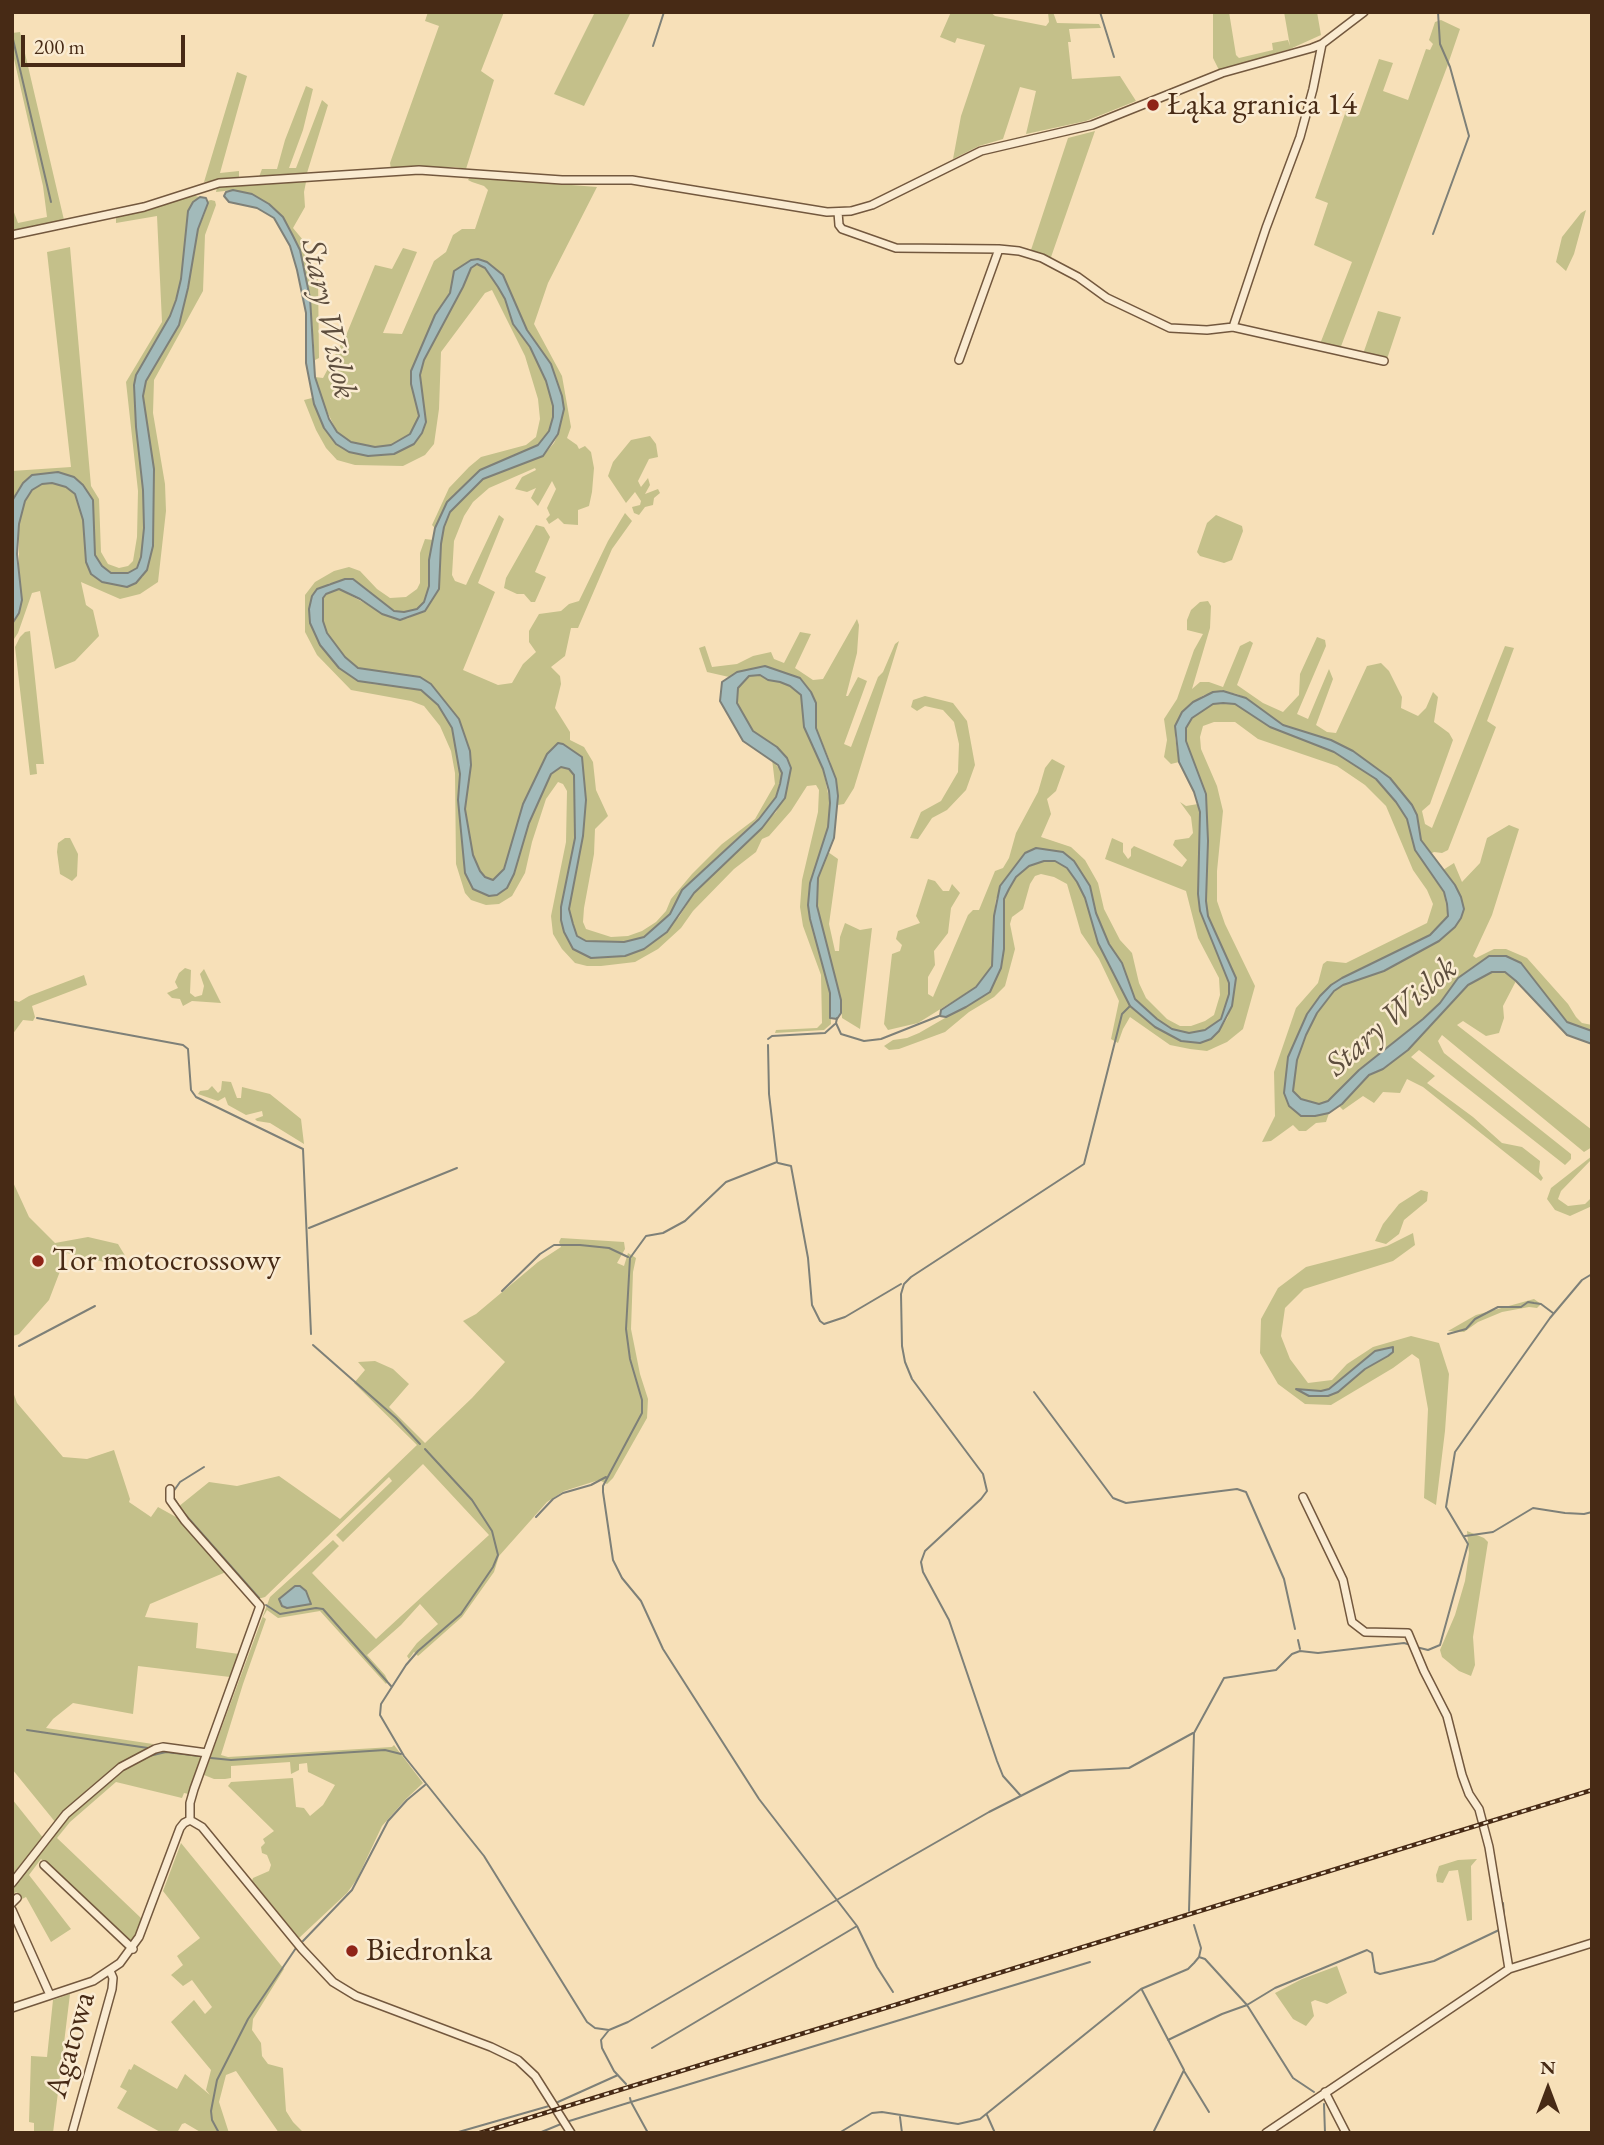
<!DOCTYPE html>
<html>
<head>
<meta charset="utf-8">
<style>
  body { margin:0 }
  #map { position:relative; width:1604px; height:2145px; overflow:hidden; background:#f7e0b8; font-family:"EB Garamond",serif }
  canvas { display:block }
  .frame { position:absolute; inset:0; border:14px solid #472a15; pointer-events:none }
  .north { position:absolute; left:1513px; top:2054px; width:70px; height:70px; -webkit-text-stroke:5px #faebd1; paint-order:stroke; rotate:0deg; font-size:19px; font-weight:700; line-height:28px; text-align:center; color:#472a15 }
  .north::after { content:''; display:block; margin:auto; width:24px; height:32px; background:#472a15; clip-path:polygon(50% 0,100% 100%,50% 72%,0 100%) }
  .scale { position:absolute; left:21px; top:35px; width:164px; height:32px; box-sizing:border-box; border:4px solid #472a15; border-top:0; padding-left:9px; font-size:21px; line-height:24px; white-space:nowrap; color:#472a15; -webkit-text-stroke:5px #faebd1; paint-order:stroke }
</style>
</head>
<body>
<div id="map">
<canvas width="1604" height="2145"></canvas>
<div class="frame"></div>
<div class="north">N</div>
<div class="scale">200 m</div>
</div>
<script>
const ctx = document.querySelector('canvas').getContext('2d');
ctx.lineJoin = 'round';
function fillPath(path, color) {
  ctx.fillStyle = color;
  ctx.fill(path, 'evenodd');
}
function poly(rows) {
  const path = new Path2D();
  for (const r of rows) {
    path.moveTo(r[0], r[1]);
    for (let i = 2; i < r.length; i += 2) path.lineTo(r[i], r[i + 1]);
  }
  return path;
}
function stroke(path, color, width, dash) {
  ctx.strokeStyle = color;
  ctx.lineWidth = width;
  ctx.lineCap = dash ? 'butt' : 'round';
  ctx.setLineDash(dash || []);
  ctx.stroke(path);
}
function write(font, color, halo, rows, align = 'center') {
  ctx.font = font + ' "EB Garamond",serif';
  ctx.lineWidth = 5;
  ctx.setLineDash([]);
  ctx.textBaseline = 'middle';
  ctx.strokeStyle = halo;
  ctx.fillStyle = color;
  for (const [text, x, y, turn = 0] of rows) {
    ctx.save();
    ctx.translate(x, y);
    ctx.rotate((+turn || 0) * Math.PI / 180);
    ctx.textAlign = isNaN(turn) ? turn : align;
    if (halo) ctx.strokeText(text, 0, 0);
    ctx.fillText(text, 0, 0);
    ctx.restore();
  }
}
const green = poly([
  [428,12,504,12,481,71,494,80,466,169,455,167,391,169,390,163,439,26,425,21],
  [595,12,631,12,584,106,554,94],
  [951,12,990,12,995,16,1046,26,1049,22,1048,12,1053,12,1057,23,1099,24,1101,28,1069,29,1071,42,1068,42,1072,79,1120,76,1136,101,1086,121,1026,134,1036,91,1020,87,1003,139,979,146,953,159,961,116,985,45,957,38,955,43,940,37],
  [1213,12,1229,12,1236,55,1239,58,1273,50,1272,43,1288,40,1290,46,1284,12,1317,12,1321,35,1290,49,1219,70,1213,58],
  [1441,20,1460,29,1447,67,1340,349,1320,344,1352,262,1314,245,1328,203,1315,198,1346,111,1359,115,1379,59,1393,63,1383,91,1408,100,1426,49,1430,50,1433,44,1429,40,1435,22],
  [20,32,64,220,12,232,12,207,18,223,47,217,43,186,12,50,12,33],
  [237,72,247,76,220,173,239,171,239,177,204,182],
  [306,86,313,89,303,130,289,168,296,168,322,100,328,105,307,173,259,177,262,169,277,169,285,140],
  [1095,131,1050,260,1030,253,1068,138],
  [470,177,597,187,548,283,534,324,562,376,571,427,567,438,577,445,579,449,585,446,591,452,594,468,592,492,589,506,578,510,578,525,564,524,558,518,549,524,546,519,550,515,547,508,556,489,552,481,538,506,531,498,536,488,527,492,515,489,522,477,536,470,535,468,489,488,473,502,464,516,454,541,452,575,455,581,466,585,499,515,504,519,478,583,495,592,463,670,498,685,512,683,523,664,536,652,529,642,529,631,539,614,561,611,569,604,579,601,608,541,625,513,632,521,612,549,578,628,571,628,565,656,551,667,560,676,561,684,555,708,570,732,570,740,584,747,593,762,596,790,608,816,595,829,594,854,584,908,583,922,586,929,611,937,628,936,642,931,656,922,666,911,671,899,692,874,722,844,755,819,775,784,772,759,782,773,776,797,767,810,682,890,670,914,644,937,624,942,586,941,577,936,573,924,569,909,583,837,586,800,582,757,563,744,553,747,547,754,523,804,504,868,493,880,485,877,480,871,473,855,465,809,471,765,470,752,459,719,431,684,420,677,358,668,345,657,327,634,323,622,323,598,326,594,339,589,390,617,400,620,409,618,439,589,441,544,444,527,450,512,483,479,543,456,554,443,559,432,564,409,562,396,551,364,527,330,503,275,471,260,454,271,450,292,435,315,411,371,411,384,419,416,410,434,391,445,375,447,351,442,337,432,323,403,315,377,323,378,347,333,375,265,392,269,403,248,417,252,383,333,402,334,434,261,446,252,453,235,462,229,475,229,488,190,484,186,472,182,468,180],
  [306,182,304,192,305,207,293,228,303,240,314,273,318,277,319,358,315,360,310,298,300,250,293,235,283,217,233,190,216,192,217,187],
  [195,196,200,197,193,202,188,212,181,279,176,300,170,316,136,375,134,385,143,490,144,528,141,557,137,568,128,573,111,573,102,566,95,555,93,500,58,472,17,491,12,501,12,471,71,467,47,252,70,247,91,486,99,499,101,552,108,564,119,568,128,566,133,561,137,537,138,491,126,382,162,322,157,216,116,223,116,216,170,200],
  [211,200,215,201,216,205,205,235,203,291,154,380,153,413,165,484,166,511,158,582,140,594,120,599,81,582,86,605,93,610,99,636,75,661,55,669,40,591,32,593,18,633,12,642,12,624,19,613,19,524,25,501,32,490,43,484,52,483,66,487,75,494,79,502,83,520,86,561,91,574,102,582,143,577,147,432,143,396,146,381,179,325,188,288,198,229,205,213,207,201],
  [1586,210,1574,254,1566,271,1556,262,1562,237,1581,213],
  [477,264,485,267,498,287,505,299,513,324,530,347,546,381,553,406,553,417,549,431,538,446,480,470,447,502,435,528,432,525,449,488,469,467,481,457,526,445,536,437,540,419,538,399,525,356,492,290,485,293,441,352,439,409,434,444,425,455,403,466,355,465,337,460,326,448,316,430,304,400,312,398,324,428,336,444,394,454,426,422,420,375,424,360,463,287,471,268],
  [1378,311,1401,317,1387,359,1363,354],
  [650,436,656,444,658,457,649,459,638,481,641,487,648,478,650,485,645,494,658,489,660,493,654,498,653,505,645,507,639,515,634,513,632,507,640,505,641,501,635,492,626,503,608,476,613,462,631,440],
  [1216,515,1242,526,1243,531,1232,560,1224,563,1200,556,1197,552,1207,523],
  [536,525,544,527,550,537,535,572,546,577,535,602,531,602,524,594,517,594,504,588,506,578],
  [425,539,433,540,429,560,429,586,424,602,417,609,404,612,394,611,379,601,329,583,310,623,371,684,404,686,421,690,438,705,452,728,456,743,460,774,458,800,465,873,473,889,483,894,514,874,529,823,551,774,561,767,569,769,574,775,575,838,561,907,573,949,625,956,679,917,694,893,703,882,776,812,789,782,762,738,753,731,744,717,737,703,738,688,743,680,755,674,790,685,801,695,804,727,823,769,830,803,828,827,810,883,808,905,810,919,830,993,831,1024,824,1030,775,1033,776,1030,817,1028,822,1023,821,975,803,926,800,907,802,880,818,812,819,790,816,785,807,786,791,811,769,836,762,839,756,852,734,869,693,911,681,928,658,949,635,962,601,966,587,966,575,963,562,949,553,934,551,916,566,842,567,791,563,784,558,782,546,799,532,842,525,873,512,896,499,904,486,905,471,900,465,893,456,864,455,773,451,751,440,726,424,706,411,701,351,690,317,655,305,632,305,595,315,582,334,571,349,567,360,571,377,589,390,598,406,597,417,589,420,583,420,553],
  [1208,601,1211,606,1210,628,1192,689,1200,682,1209,682,1223,687,1240,646,1250,641,1253,643,1237,685,1263,703,1283,712,1299,695,1300,674,1317,637,1325,640,1326,646,1297,714,1308,719,1329,669,1333,679,1316,725,1327,732,1336,733,1367,666,1381,663,1389,671,1402,697,1401,708,1418,716,1426,708,1433,692,1438,697,1434,722,1449,733,1453,740,1430,804,1422,811,1425,824,1432,828,1505,646,1514,648,1487,721,1496,727,1448,850,1442,853,1434,852,1430,854,1421,840,1412,805,1390,778,1371,764,1331,740,1283,725,1246,698,1237,694,1223,691,1204,695,1193,702,1182,712,1175,737,1179,762,1171,764,1164,757,1167,740,1164,719,1177,699,1194,650,1203,634,1187,630,1187,620,1191,610,1200,602],
  [857,619,859,625,857,653,846,696,848,696,858,677,867,681,844,744,851,747,878,677,883,672,895,644,899,641,854,788,844,804,838,805,838,796,830,761,816,728,817,717,800,678,743,670,729,677,707,672,699,648,705,646,712,667,737,664,753,656,771,652,774,659,784,663,800,632,811,634,795,668,813,680,823,679],
  [30,631,44,764,36,764,37,774,30,775,15,647,20,637,25,632],
  [925,696,953,703,967,721,975,765,966,790,947,810,932,818,918,839,910,838,921,812,941,801,958,772,959,744,954,722,943,710,925,706,917,711,911,707,913,700],
  [1223,703,1235,704,1270,727,1334,752,1376,779,1396,802,1407,819,1415,850,1444,893,1448,916,1430,935,1342,978,1331,985,1320,996,1284,1093,1315,1116,1329,1113,1326,1122,1316,1123,1306,1131,1299,1131,1293,1125,1271,1141,1262,1142,1275,1116,1274,1072,1296,1008,1318,983,1323,964,1327,961,1346,963,1427,923,1433,904,1427,890,1413,870,1386,806,1365,785,1337,766,1258,739,1235,722,1214,722,1203,726,1200,737,1201,749,1217,786,1223,811,1217,871,1217,901,1225,924,1255,986,1243,1029,1227,1042,1207,1051,1190,1049,1170,1045,1130,1017,1123,1029,1118,1043,1111,1039,1119,1001,1099,959,1081,933,1067,884,1054,877,1041,874,1035,876,1030,884,1023,909,1012,917,1010,924,1015,949,1005,986,994,997,969,1012,945,1032,899,1049,889,1050,884,1046,893,1040,907,1038,919,1033,990,992,1004,899,1016,877,1029,866,1044,861,1055,861,1067,868,1077,882,1085,898,1098,943,1130,1006,1156,1027,1181,1041,1200,1043,1211,1039,1219,1031,1228,1017,1236,978,1208,916,1206,901,1208,841,1193,760,1186,741,1186,728,1192,718,1213,704],
  [1052,759,1065,766,1056,791,1047,799,1051,814,1041,837,1071,847,1085,860,1098,883,1104,909,1120,940,1132,953,1139,983,1146,998,1167,1019,1180,1026,1191,1026,1205,1021,1214,1015,1220,995,1219,978,1198,938,1186,891,1105,859,1112,838,1123,843,1123,852,1128,859,1131,856,1131,849,1134,846,1182,867,1187,860,1173,845,1175,840,1189,838,1193,833,1191,817,1180,802,1186,806,1198,804,1200,812,1198,894,1200,911,1229,983,1229,994,1221,1019,1205,1030,1188,1033,1172,1029,1157,1019,1135,999,1122,963,1109,944,1096,912,1090,886,1074,861,1063,852,1036,848,996,899,994,916,993,956,992,966,986,976,976,987,918,1023,888,1030,884,1024,892,954,900,951,902,945,896,939,898,931,920,923,916,916,928,879,935,881,943,891,949,891,952,884,960,893,951,908,948,933,934,951,935,965,928,977,928,994,933,997,968,915,973,910,979,910,995,871,1003,868,1009,858,1016,833,1038,792,1045,768],
  [1509,825,1519,829,1492,915,1473,956,1476,958,1494,949,1506,949,1527,958,1568,1004,1576,1017,1582,1023,1592,1025,1592,1031,1567,1022,1521,963,1458,978,1440,1003,1423,1019,1359,1070,1328,1101,1319,1104,1301,1099,1293,1092,1297,1060,1306,1035,1317,1013,1334,991,1343,985,1385,971,1439,941,1455,927,1461,918,1455,885,1443,870,1454,863,1462,882,1480,863,1487,838],
  [65,838,70,838,78,854,77,876,72,881,60,874,57,852,58,843],
  [828,852,838,859,829,924,835,951,839,951,840,937,845,923,860,930,872,928,860,1029,842,1018,841,1000,817,906,818,878],
  [185,968,191,970,190,993,195,997,202,995,204,986,200,974,204,969,221,1003,192,1001,183,1006,180,999,172,998,167,993,178,988,175,982,179,973],
  [1492,972,1505,972,1516,981,1503,1006,1504,1018,1499,1033,1486,1036,1463,1021,1457,1025,1592,1130,1592,1147,1584,1152,1442,1035,1438,1041,1444,1053,1571,1154,1571,1159,1565,1165,1419,1050,1411,1057,1435,1076,1427,1083,1473,1117,1502,1143,1522,1147,1540,1161,1539,1172,1543,1178,1541,1181,1423,1087,1407,1079,1400,1093,1383,1092,1374,1103,1363,1096,1343,1110,1339,1106,1369,1075,1383,1069,1430,1027,1468,985],
  [84,975,87,985,32,1006,35,1017,33,1021,23,1020,12,1035,12,1000,19,1002,29,996],
  [222,1081,231,1082,237,1098,241,1098,242,1087,270,1094,301,1119,304,1144,270,1123,257,1121,255,1119,263,1116,262,1111,246,1115,228,1105,225,1097,218,1101,198,1094,200,1091,208,1090,212,1086,218,1093,221,1090],
  [1592,1156,1592,1159,1561,1191,1558,1199,1568,1206,1585,1204,1592,1197,1592,1206,1570,1216,1555,1210,1547,1199,1551,1188],
  [12,1180,29,1217,55,1243,88,1237,118,1244,133,1269,67,1253,49,1300,19,1334,13,1336],
  [1421,1190,1428,1192,1427,1201,1404,1220,1399,1234,1386,1244,1375,1241,1383,1224,1399,1204],
  [1413,1233,1415,1245,1393,1261,1304,1289,1285,1308,1281,1336,1290,1359,1308,1383,1332,1380,1347,1364,1373,1347,1411,1336,1439,1343,1449,1374,1445,1431,1436,1505,1424,1498,1428,1409,1419,1359,1412,1354,1393,1368,1331,1405,1305,1404,1278,1384,1260,1353,1261,1319,1278,1288,1306,1267,1387,1246],
  [561,1238,624,1242,625,1249,617,1263,624,1266,628,1253,636,1258,633,1272,631,1329,640,1374,648,1399,647,1418,613,1478,607,1484,599,1480,564,1491,547,1502,499,1556,494,1572,462,1617,418,1656,414,1652,409,1659,407,1656,417,1643,438,1624,420,1604,401,1625,367,1655,385,1675,388,1681,386,1684,320,1611,278,1618,267,1610,263,1617,266,1619,243,1684,221,1755,228,1757,392,1747,394,1745,423,1783,406,1799,382,1826,357,1879,347,1893,299,1938,252,1881,253,1878,269,1871,271,1865,267,1855,262,1853,261,1847,265,1843,263,1839,274,1831,228,1786,231,1782,293,1778,296,1807,304,1808,310,1816,323,1805,335,1785,308,1772,307,1763,299,1764,299,1770,291,1774,290,1762,231,1766,231,1778,225,1779,214,1779,204,1775,270,1597,333,1540,339,1546,312,1573,376,1639,489,1535,423,1464,343,1542,336,1535,392,1481,389,1477,265,1597,258,1599,178,1507,209,1482,237,1486,279,1476,340,1519,417,1445,354,1383,365,1370,358,1362,375,1361,393,1369,409,1384,389,1407,425,1443,472,1398,505,1362,463,1321,476,1314,538,1262,561,1247,559,1242],
  [1534,1299,1541,1304,1537,1308,1529,1307,1502,1312,1478,1322,1464,1332,1448,1331,1476,1315],
  [12,1389,17,1403,63,1457,87,1459,114,1450,130,1499,129,1502,151,1517,158,1507,176,1517,178,1515,226,1572,150,1604,145,1617,198,1623,196,1648,239,1654,230,1677,138,1666,133,1714,73,1703,53,1719,46,1728,153,1744,111,1770,89,1788,56,1823,12,1769],
  [1467,1531,1484,1538,1488,1542,1473,1637,1475,1665,1471,1676,1459,1671,1442,1657,1440,1650,1455,1615,1465,1581,1469,1553],
  [162,1750,200,1754,202,1759,189,1794,184,1793,182,1798,116,1782,70,1822,57,1838,142,1919,133,1940,131,1944,41,1859,29,1875,71,1929,51,1942,26,1897,22,1899,16,1892,12,1896,12,1886,57,1828,100,1786,139,1758],
  [12,1799,44,1839,12,1879],
  [181,1843,284,1969,253,2019,252,2030,261,2043,262,2056,268,2064,283,2068,286,2111,293,2122,304,2133,279,2133,236,2071,226,2075,219,2102,229,2133,202,2133,185,2123,182,2124,177,2133,162,2133,117,2108,127,2091,120,2087,129,2069,131,2070,134,2064,177,2089,185,2074,210,2095,206,2090,211,2070,171,2022,194,2000,205,2014,212,2007,192,1980,183,1986,171,1975,183,1965,177,1956,200,1938,163,1891],
  [1477,1859,1471,1866,1472,1920,1467,1921,1458,1870,1449,1871,1443,1883,1437,1882,1436,1875,1439,1866,1458,1860],
  [1337,1966,1347,1993,1327,2004,1315,2000,1311,2002,1314,2016,1306,2026,1293,2019,1275,1993,1302,1979],
  [70,1994,53,2133,34,2133,34,2123,29,2122,31,2056,47,2057,53,2000]
]);
const water = poly([
  [233,190,252,194,269,204,283,217,293,236,300,250,310,298,315,377,329,419,337,432,351,442,375,447,391,445,410,434,419,416,411,384,411,371,435,315,450,293,454,271,471,260,478,259,487,262,503,275,527,330,551,364,562,396,564,409,558,434,543,456,483,479,450,512,444,527,441,544,439,589,425,611,400,620,382,614,360,599,339,589,326,594,323,598,323,621,327,633,345,657,358,668,420,677,431,684,459,719,470,751,471,765,465,809,473,855,480,871,485,877,493,880,504,869,523,804,547,754,558,743,563,744,582,757,586,800,583,836,569,909,573,924,577,936,586,941,624,942,644,937,670,914,682,890,759,819,776,797,780,784,782,773,778,765,743,741,720,701,722,682,737,672,765,666,800,678,811,692,816,703,816,728,836,779,838,796,834,838,818,878,817,906,841,1000,841,1013,837,1019,830,1018,830,993,810,919,808,905,810,883,828,827,830,803,829,791,823,769,804,727,801,695,790,686,780,682,768,680,760,675,749,676,738,688,737,703,753,731,777,747,787,758,791,768,785,798,762,828,694,893,667,932,644,949,625,956,591,958,573,949,564,932,561,920,561,907,575,838,574,775,569,769,561,767,551,774,529,823,514,874,507,888,497,895,489,896,473,889,465,873,458,800,460,774,452,728,438,705,421,690,358,681,339,668,320,645,310,623,309,609,312,596,317,589,345,579,353,579,394,611,404,612,417,609,424,602,429,586,429,560,435,528,447,502,480,470,538,445,549,431,553,417,553,406,546,381,530,347,513,324,505,299,498,287,485,268,477,264,471,268,463,287,424,360,420,375,426,422,422,433,414,444,394,454,368,456,349,452,336,444,324,428,314,404,306,363,306,313,297,270,290,246,274,218,257,208,229,202,224,196,226,192,233,190],
  [200,197,206,198,208,203,198,229,188,288,179,325,146,381,143,396,154,469,153,546,147,570,136,583,127,587,102,582,91,574,86,562,83,520,75,494,66,487,52,483,42,484,32,490,25,501,19,524,17,554,22,600,19,613,12,624,12,501,23,483,32,475,58,472,74,477,83,485,93,500,95,555,102,566,111,573,128,573,137,568,141,557,144,528,143,490,136,427,134,385,136,375,170,316,176,300,181,279,188,211,193,202,200,197],
  [1223,691,1246,698,1283,725,1331,740,1353,751,1390,778,1412,805,1417,815,1421,840,1455,885,1461,897,1464,909,1461,918,1455,927,1439,941,1384,971,1343,985,1334,991,1317,1013,1306,1035,1297,1060,1293,1091,1301,1099,1319,1104,1328,1101,1359,1070,1423,1019,1440,1003,1458,978,1489,956,1506,956,1521,963,1567,1022,1592,1031,1592,1044,1567,1035,1516,981,1505,972,1492,972,1468,985,1408,1050,1383,1069,1369,1075,1342,1104,1329,1113,1315,1116,1301,1116,1289,1106,1284,1093,1288,1057,1307,1014,1320,996,1331,985,1342,978,1430,935,1448,916,1447,904,1444,892,1415,850,1407,819,1396,802,1376,779,1334,752,1270,727,1235,704,1223,703,1213,704,1192,718,1186,728,1186,741,1206,794,1208,841,1206,901,1208,916,1236,978,1232,1006,1219,1031,1211,1039,1200,1043,1181,1041,1155,1027,1130,1006,1098,943,1085,898,1077,882,1067,868,1055,861,1044,861,1029,866,1016,877,1009,889,1004,899,1004,949,1001,968,990,992,966,1007,946,1017,940,1016,941,1010,976,987,992,966,994,916,1000,886,1025,853,1036,848,1063,852,1074,861,1090,886,1096,913,1109,944,1122,963,1135,999,1157,1019,1172,1029,1189,1033,1205,1030,1221,1019,1229,994,1229,983,1200,911,1198,894,1200,812,1194,792,1179,762,1175,726,1182,712,1193,702,1213,692,1223,691],
  [1393,1347,1393,1352,1388,1356,1365,1369,1338,1392,1328,1396,1309,1396,1296,1389,1321,1391,1329,1389,1375,1351,1393,1347],
  [295,1586,300,1586,306,1591,311,1604,287,1608,282,1606,279,1599,295,1586]
]);
const stream = poly([
  [1100,12,1114,57],
  [12,35,51,202],
  [653,46,664,12],
  [1433,234,1469,136,1450,67,1440,44,1438,12],
  [37,1018,183,1045,188,1049,191,1090,196,1097,303,1149,311,1334],
  [837,1018,836,1023,841,1034,864,1041,881,1039,939,1016],
  [768,1039,772,1036,825,1033,835,1024],
  [778,1163,791,1166,808,1258,812,1305,820,1321,824,1324,845,1317,901,1284],
  [309,1228,457,1168],
  [502,1291,540,1254,554,1245,580,1245,609,1248,628,1257],
  [1448,1334,1466,1329,1475,1319,1498,1307,1521,1307,1528,1302,1534,1303,1541,1304,1553,1313],
  [313,1345,396,1418,420,1444],
  [19,1346,95,1306],
  [1034,1392,1113,1498,1126,1503,1237,1489,1246,1492,1284,1579,1295,1629],
  [425,1449,472,1500,492,1531,498,1555,493,1567,461,1614,418,1651,406,1665,381,1704,380,1715,404,1756,484,1856,587,2022,595,2028,609,2030],
  [204,1467,180,1482,173,1492,174,1498,182,1511,259,1598],
  [536,1517,553,1499,563,1493,591,1485,606,1477],
  [1465,1536,1493,1532,1533,1508,1565,1513,1584,1514,1592,1512],
  [266,1605,280,1614,316,1608,323,1609,391,1686],
  [1298,1640,1300,1649],
  [1416,1647,1428,1650,1440,1645,1468,1544,1446,1507,1455,1452,1550,1318,1582,1280,1592,1274],
  [27,1730,148,1748],
  [149,1756,166,1752,200,1756],
  [211,1758,231,1760,385,1750,401,1754],
  [1021,1796,1003,1776,997,1761,949,1620,923,1572,921,1562,925,1551,981,1499,987,1491,983,1474,912,1379,905,1362,902,1346,901,1294,904,1284,911,1277,1084,1164,1122,1014,1130,1006],
  [12,1889,31,1865],
  [1503,1903,1505,1928],
  [1189,1911,1194,1733,1224,1678,1276,1670,1292,1654,1300,1651,1318,1653,1404,1643,1411,1645],
  [857,1926,877,1967,893,1992],
  [303,1941,352,1890,388,1821,407,1800,425,1785],
  [1199,1957,1205,1959,1247,2005,1293,2078,1314,2092],
  [1592,1974,1592,1982],
  [1142,1990,1184,2070,1153,2133],
  [1168,2040,1222,2014,1247,2005,1275,1988,1367,1950,1372,1953,1375,1972,1380,1974,1434,1961,1499,1930],
  [652,2048,857,1926,759,1799,663,1649,641,1601,622,1578,613,1560,603,1492,603,1486,642,1413,642,1400,630,1359,626,1329,630,1258,646,1236,663,1233,685,1221,726,1182,777,1162,769,1094,768,1045],
  [1184,2071,1209,2112],
  [626,2084,614,2071,602,2048,601,2040,609,2030,628,2022,900,1863,989,1812,1070,1771,1129,1768,1193,1733],
  [558,2102,618,2075],
  [1324,2104,1325,2133],
  [987,2115,995,2133],
  [900,2117,902,2133],
  [566,2122,631,2102,630,2098],
  [219,2133,212,2120,211,2111,217,2080,248,2019,296,1948],
  [455,2133,549,2106],
  [539,2133,561,2124],
  [648,2133,631,2102,1090,1962],
  [839,2133,872,2113,882,2112,958,2124,980,2119,1141,1989,1188,1969,1194,1963,1199,1957,1201,1948,1194,1925]
]);
const minor = poly([
  [838,212,839,225,842,229,896,248,999,249,1019,251,1042,258,1078,277,1107,298,1170,328,1207,330,1233,327,1384,361],
  [12,235,144,207,219,183,419,170,562,180,632,180,827,212,851,211,872,205,981,151,1092,125,1222,73,1312,48,1322,44,1364,12],
  [1233,327,1266,228,1300,137,1313,89,1322,44],
  [959,360,999,249],
  [170,1489,170,1500,185,1521,260,1606,194,1789,190,1803,190,1820],
  [1303,1497,1343,1580,1352,1622,1365,1632,1408,1633,1424,1671,1447,1716,1462,1775,1469,1794,1479,1809,1489,1847,1509,1969],
  [190,1820,202,1827,302,1949,333,1982,356,1996,491,2047,518,2060,535,2076,571,2133],
  [44,1865,133,1949],
  [12,1883,66,1814,121,1767,155,1749,163,1747,207,1753],
  [12,1903,17,1898],
  [12,1910,50,1995],
  [12,2008,93,1981,120,1963,139,1937,180,1828,184,1823,190,1820],
  [1325,2092,1346,2133],
  [72,2133,112,1989,113,1978,110,1971],
  [1266,2133,1509,1969,1592,1943]
]);
const rail = poly([
  [480,2133,1592,1790]
]);
const markers = [
  [1153,105,7,"#8f2418"],
  [38,1261,7,"#8f2418"],
  [352,1951,7,"#8f2418"]
];
const poiNames = [
  ["Łąka granica 14",1167,105],
  ["Tor motocrossowy",52,1261],
  ["Biedronka",366,1951]
];
const streetNames = [
  ["Agatowa",71,2045,-74]
];
const waterNames = [
  ["Stary Wislok",328,319,78],
  ["Stary Wislok",1392,1017,-41]
];
fillPath(green, '#c4c08a');
fillPath(water, '#a2baba');
stroke(water, '#7e8078', 2);
stroke(stream, '#7e8078', 2);
stroke(minor, '#73583e', 10);
stroke(minor, '#faebd1', 7);
stroke(rail, '#472a15', 4.5);
stroke(rail, '#faebd1', 2, [5]);
for (const [x, y, r, color] of markers) {
  const dot = new Path2D();
  dot.arc(x, y, r, 0, 2 * Math.PI);
  ctx.fillStyle = color;
  ctx.fill(dot);
  stroke(dot, '#faebd1', 2.5);
}
write('32px', '#472a15', '#faebd1', poiNames, 'left');
write('32px', '#472a15', '#faebd1', streetNames);
write('italic 33px', '#5e4e3e', '#faebd1', waterNames);
</script>
</body>
</html>
